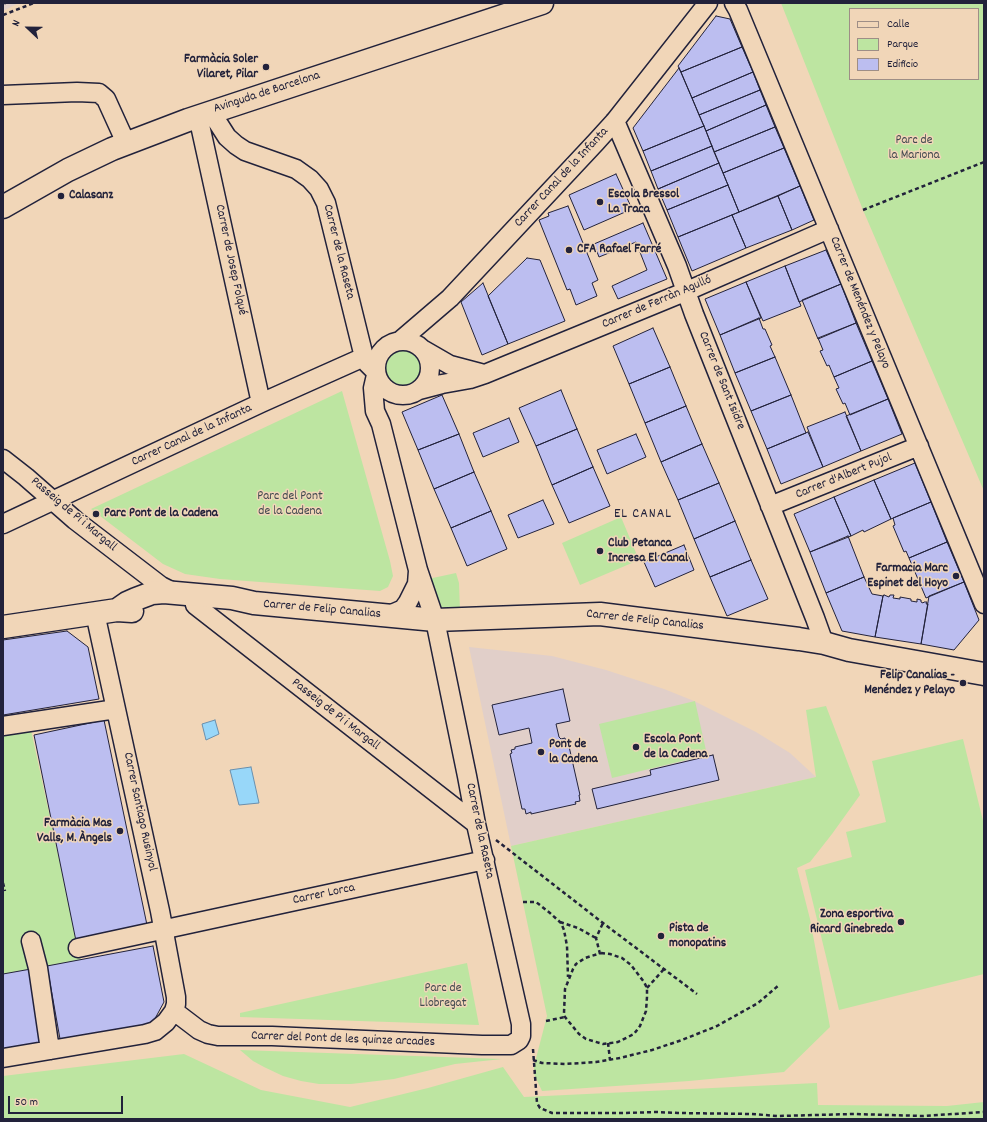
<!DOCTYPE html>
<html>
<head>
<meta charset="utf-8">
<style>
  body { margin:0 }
  #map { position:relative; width:987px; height:1122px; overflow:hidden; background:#f1d6b8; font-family:Dekko,sans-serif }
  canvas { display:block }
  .frame { position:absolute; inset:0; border:4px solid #22223b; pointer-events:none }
  .legend { position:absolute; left:849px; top:8px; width:130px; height:72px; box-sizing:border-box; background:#f1d6b8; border:1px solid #9e8e86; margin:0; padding:5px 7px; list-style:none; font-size:12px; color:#22223b }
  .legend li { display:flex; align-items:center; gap:8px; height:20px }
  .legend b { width:20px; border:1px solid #9e8e86 }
  .north { position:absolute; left:8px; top:8px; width:40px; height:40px; -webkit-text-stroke:3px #f1d6b8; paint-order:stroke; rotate:292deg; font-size:11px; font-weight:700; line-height:16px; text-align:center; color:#22223b }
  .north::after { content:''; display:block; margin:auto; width:14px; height:18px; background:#22223b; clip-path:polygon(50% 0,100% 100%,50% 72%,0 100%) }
  .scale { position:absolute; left:8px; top:1096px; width:115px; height:18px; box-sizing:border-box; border:2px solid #22223b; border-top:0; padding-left:5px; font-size:12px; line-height:14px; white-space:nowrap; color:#22223b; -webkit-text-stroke:3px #f1d6b8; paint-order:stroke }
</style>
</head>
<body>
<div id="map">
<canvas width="987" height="1122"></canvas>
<div class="frame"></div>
<ul class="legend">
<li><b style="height:5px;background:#f1d6b8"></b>Calle</li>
<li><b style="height:11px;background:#bde5a1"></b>Parque</li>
<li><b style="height:11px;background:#bcbef0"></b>Edificio</li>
</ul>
<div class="north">N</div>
<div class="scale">50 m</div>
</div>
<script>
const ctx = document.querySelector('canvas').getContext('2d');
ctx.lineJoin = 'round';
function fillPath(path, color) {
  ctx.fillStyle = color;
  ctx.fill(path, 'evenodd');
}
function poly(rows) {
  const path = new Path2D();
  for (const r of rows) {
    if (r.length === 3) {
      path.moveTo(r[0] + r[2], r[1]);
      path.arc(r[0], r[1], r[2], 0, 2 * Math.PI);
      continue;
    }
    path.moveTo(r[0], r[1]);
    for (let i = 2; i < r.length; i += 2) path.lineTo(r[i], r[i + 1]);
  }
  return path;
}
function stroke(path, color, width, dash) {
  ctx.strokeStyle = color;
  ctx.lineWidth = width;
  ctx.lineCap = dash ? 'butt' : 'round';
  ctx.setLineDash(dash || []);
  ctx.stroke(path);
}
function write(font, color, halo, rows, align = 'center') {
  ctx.font = font + ' Dekko,sans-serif';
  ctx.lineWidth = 3;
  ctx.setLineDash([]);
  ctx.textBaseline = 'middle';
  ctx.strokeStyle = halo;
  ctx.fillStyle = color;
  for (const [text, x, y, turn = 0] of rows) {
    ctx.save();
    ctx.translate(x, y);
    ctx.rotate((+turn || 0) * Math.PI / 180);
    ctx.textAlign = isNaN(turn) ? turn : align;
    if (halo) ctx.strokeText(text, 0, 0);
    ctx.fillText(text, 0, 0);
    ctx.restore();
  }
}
const built = poly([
  [3,3,19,3,3,11],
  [469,647,552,656,606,670,664,689,694,701,756,732,790,753,816,777,511,846]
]);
const green = poly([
  [781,3,984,3,984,491,863,210],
  [850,9,978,9,978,79,850,79],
  [404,368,19],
  [342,391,390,561,393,576,388,587,380,591,220,579,185,574,163,564,91,509],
  [621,517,639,560,580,585,562,543],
  [456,573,459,583,460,611,451,610,441,607,434,600,428,579],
  [695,701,707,755,612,778,599,724],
  [826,706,860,795,832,834,810,862,797,868,810,919,830,1027,784,1072,689,1081,542,1091,534,1074,534,1066,547,1016,511,846,816,777,806,710],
  [28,712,29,721,81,960,3,974,3,716],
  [963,739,984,825,984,974,839,1010,805,870,852,857,846,832,886,822,872,761],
  [467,963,479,1025,240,1017,240,1013],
  [240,1050,502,1059,455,1064,394,1079,351,1084,319,1084,301,1081,283,1076,264,1067,253,1061],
  [184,1054,261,1090,350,1107,428,1088,503,1067,524,1097,817,1083,818,1105,947,1106,984,1102,984,1119,3,1119,3,1076]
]);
const water = poly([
  [215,720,219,734,206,740,202,724,215,720],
  [251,767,259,803,239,805,230,770,251,767]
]);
const building = poly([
  [716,16,730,19,742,47,681,72,678,66,716,16],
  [742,47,753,72,692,98,681,72,742,47],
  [679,68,704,126,643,151,633,128,679,68],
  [753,72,760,90,699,115,692,98,753,72],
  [760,90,766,105,706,131,699,115,760,90],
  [766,105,775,127,714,152,706,131,766,105],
  [704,126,712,146,651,171,643,151,704,126],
  [775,127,784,148,723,173,714,152,775,127],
  [712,146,719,163,658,189,651,171,712,146],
  [784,148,800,186,739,212,723,173,784,148],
  [719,163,728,185,667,210,658,189,719,163],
  [616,174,632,209,584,230,569,195,616,174],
  [728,185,739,212,678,237,667,210,728,185],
  [800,186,814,220,792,230,778,196,800,186],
  [778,196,792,230,746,248,732,215,778,196],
  [568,206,598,280,592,283,597,296,576,305,570,289,567,290,539,220,549,216,548,213,568,206],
  [732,215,746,248,692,271,678,237,732,215],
  [643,223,667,279,618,299,612,286,647,270,636,242,599,257,594,244,643,223],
  [826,250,841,284,799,302,785,266,826,250],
  [527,258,540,260,565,321,508,344,488,296,527,258],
  [785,266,801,306,763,321,746,282,785,266],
  [746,282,761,318,720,335,705,299,746,282],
  [483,283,508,344,482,355,461,302,483,283],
  [841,284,856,323,818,339,802,300,841,284],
  [759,318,763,329,765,329,772,345,770,346,775,357,735,373,720,335,759,318],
  [856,323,872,361,834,377,829,365,827,366,820,351,823,350,818,338,856,323],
  [653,328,670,367,629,384,613,346,653,328],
  [775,357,791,395,751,411,735,373,775,357],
  [872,361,888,399,850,415,845,403,843,404,836,389,839,388,834,377,872,361],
  [670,367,686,406,645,423,629,384,670,367],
  [561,390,577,429,536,446,519,408,561,390],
  [442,395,459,434,418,450,402,412,442,395],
  [791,395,806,433,767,449,751,411,791,395],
  [888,399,902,434,861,451,846,416,888,399],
  [686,406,702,444,661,462,645,423,686,406],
  [845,412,861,451,823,467,807,427,845,412],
  [509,418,519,442,483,457,473,433,509,418],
  [577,429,593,467,552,485,536,446,577,429],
  [808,432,823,467,781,484,767,449,808,432],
  [459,434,474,472,434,489,418,450,459,434],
  [636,434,646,457,607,474,597,450,636,434],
  [702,444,719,483,678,500,661,462,702,444],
  [915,463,931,502,891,519,874,480,915,463],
  [593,467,610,506,569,523,552,485,593,467],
  [474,472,491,511,451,528,434,489,474,472],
  [874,480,891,519,864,532,863,530,851,536,834,497,874,480],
  [719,483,735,521,694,539,678,500,719,483],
  [834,497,851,536,810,552,794,514,834,497],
  [543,500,554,524,518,538,508,515,543,500],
  [931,502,947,542,909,558,906,551,904,552,893,526,895,525,893,518,931,502],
  [491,511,507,549,467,566,451,528,491,511],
  [735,521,751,560,710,577,694,539,735,521],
  [848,536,864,577,826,593,810,552,848,536],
  [947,542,964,582,926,598,909,558,947,542],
  [684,545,694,570,655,587,644,562,684,545],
  [751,560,768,599,727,616,710,577,751,560],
  [864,577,872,594,883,596,875,637,842,631,826,593,864,577],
  [964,582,979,620,954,650,921,644,929,596,964,582],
  [884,595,889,597,890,595,894,595,893,598,900,599,900,597,911,599,911,601,917,602,917,599,921,600,921,602,923,603,924,602,927,602,926,604,928,604,921,644,875,637,883,596,884,595],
  [67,631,88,647,99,699,3,715,3,640,67,631],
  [563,689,570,721,556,724,559,737,561,739,565,738,566,743,568,742,580,795,579,795,580,801,575,802,576,804,531,814,531,812,526,814,525,809,522,809,510,754,512,753,511,750,515,749,515,747,532,743,529,728,499,735,492,705,563,689],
  [104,720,147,925,76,941,34,735,104,720],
  [713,755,719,780,597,809,592,789,651,775,650,770,713,755],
  [153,946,164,1002,151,1026,60,1039,47,966,153,946],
  [31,969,44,1042,3,1049,3,974,31,969]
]);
const path = poly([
  [4,3,6,3],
  [3,15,34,3],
  [863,210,984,162],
  [496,840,603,923,697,994],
  [3,883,5,891],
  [523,902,536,902,550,913,561,923,564,930,567,946,568,977],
  [560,922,578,928,596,938],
  [601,953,610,954,622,958,631,965,644,982,647,988,647,997,646,1011,640,1026,634,1034,618,1042,603,1044,586,1039,579,1034,565,1017,564,1013,565,989,573,969,576,964,585,958,601,953],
  [600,954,596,938,603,923],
  [647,988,664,969],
  [546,1021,565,1017],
  [608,1043,610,1060],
  [533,1049,537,1103,540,1108,552,1113,625,1113,657,1112,678,1113,752,1114,777,1116,854,1114,923,1116,984,1112],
  [533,1060,542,1063,565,1064,596,1062,620,1058,652,1050,682,1040,717,1026,758,1003,779,985]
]);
const street = poly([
  [734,3,738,10,984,604],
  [3,95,77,92,99,93,106,99,126,143],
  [211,112,227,137,236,145,245,151,296,169,310,179,319,189,326,203,364,357],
  [198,116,261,403],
  [615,121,677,266,694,314,815,618,824,643],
  [401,340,450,298,596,142,615,121,708,3],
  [403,368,27],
  [424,350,450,365,484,374],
  [419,390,442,384,470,379,485,374,687,291,829,229],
  [3,459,26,477,75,520,161,586,175,593],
  [770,506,919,446],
  [3,524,261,403,364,357,368,364,375,371],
  [195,605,476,824],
  [387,616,403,609,408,602,417,584,418,571],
  [3,726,116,709],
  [31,941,38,968,50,1050],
  [78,948,485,860],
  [174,1011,199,1030,208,1034,218,1036,272,1036,482,1045,511,1045,519,1040,521,1036,521,1024,476,824,467,776,435,620,418,570,381,424,375,411,373,388,376,375],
  [3,1058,145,1034,155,1031,166,1022,174,1011,176,1004,176,997,160,911,95,613]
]);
const secondary = poly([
  [3,207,68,170,112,149,188,120,542,3],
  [117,610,127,603,136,599,152,593,164,592,232,598,254,603,435,620,600,614,799,639,824,643,849,650,984,674],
  [3,627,117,610,132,611]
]);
const markers = [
  [266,67,4,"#22223b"],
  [61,196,4,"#22223b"],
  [600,202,4,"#22223b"],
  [569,250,4,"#22223b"],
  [96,514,4,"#22223b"],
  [600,551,4,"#22223b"],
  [956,576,4,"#22223b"],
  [963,683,4,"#22223b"],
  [636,747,4,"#22223b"],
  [541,752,4,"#22223b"],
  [120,831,4,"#22223b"],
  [901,922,4,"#22223b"],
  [661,936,4,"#22223b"]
];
const poiNames = [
  ["Farmàcia Soler",258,60,"right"],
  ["Vilaret, Pilar",258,75,"right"],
  ["Escola Bressol",608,195],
  ["La Traca",608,210],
  ["Calasanz",69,196],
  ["CFA Rafael Farré",577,250],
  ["Parc Pont de la Cadena",104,514],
  ["Club Petanca",608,544],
  ["Incresa El Canal",608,559],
  ["Farmacia Marc",948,569,"right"],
  ["Espinet del Hoyo",948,584,"right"],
  ["Felip Canalias -",955,676,"right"],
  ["Menéndez y Pelayo",955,691,"right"],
  ["Escola Pont",644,740],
  ["de la Cadena",644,755],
  ["Pont de",549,745],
  ["la Cadena",549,760],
  ["Farmàcia Mas",112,824,"right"],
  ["Valls, M. Àngels",112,839,"right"],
  ["Zona esportiva",893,915,"right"],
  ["Ricard Ginebreda",893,930,"right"],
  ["Pista de",669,929],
  ["monopatins",669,944]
];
const streetNames = [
  ["Avinguda de Barcelona",267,93,-18],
  ["Carrer Canal de la Infanta",562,178,-47],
  ["Carrer de la Raseta",338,252,76],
  ["Carrer de Josep Folqué",230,260,78],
  ["Carrer de Ferràn Agulló",657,303,-23],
  ["Carrer de Menéndez y Pelayo",859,303,68],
  ["Carrer de Sant Isidre",721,381,68],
  ["Carrer Canal de la Infanta",192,436,-25],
  ["Carrer d'Albert Pujol",844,477,-22],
  ["Passeig de Pi i Margall",73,515,40],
  ["Carrer de Felip Canalias",322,610,5],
  ["Carrer de Felip Canalias",645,621,6],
  ["Passeig de Pi i Margall",335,715,38],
  ["Carrer Santiago Rusinyol",139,812,78],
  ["Carrer de la Raseta",479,831,78],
  ["Carrer Lorca",324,895,-12],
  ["Carrer del Pont de les quinze arcades",343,1040,2]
];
const parkNames = [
  ["Parc de",914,141],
  ["la Mariona",914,156],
  ["Parc del Pont",290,497],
  ["de la Cadena",290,512],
  ["Parc de",443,989],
  ["Llobregat",443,1004]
];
const neighbourhoodNames = [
  ["EL CANAL",643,515]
];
fillPath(built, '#e1cfc9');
fillPath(green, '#bde5a1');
fillPath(water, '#98d7f9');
stroke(water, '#698fad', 1);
fillPath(building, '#bcbef0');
stroke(building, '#22223b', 1);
stroke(street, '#22223b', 21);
stroke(secondary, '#22223b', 25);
stroke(path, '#22223b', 2.5, [4, 3]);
stroke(street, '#f1d6b8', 18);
stroke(secondary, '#f1d6b8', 22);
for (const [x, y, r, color] of markers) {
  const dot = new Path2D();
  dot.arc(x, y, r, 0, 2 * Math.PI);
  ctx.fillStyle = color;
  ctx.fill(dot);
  stroke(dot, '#f1d6b8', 1.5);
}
write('bold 13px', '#22223b', '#f1d6b8', poiNames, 'left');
write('13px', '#22223b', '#f1d6b8', streetNames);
write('13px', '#41494f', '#f1d6b8', parkNames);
ctx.letterSpacing = '1px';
write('14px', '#22223b', '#f1d6b8', neighbourhoodNames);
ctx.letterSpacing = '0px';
</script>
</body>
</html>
